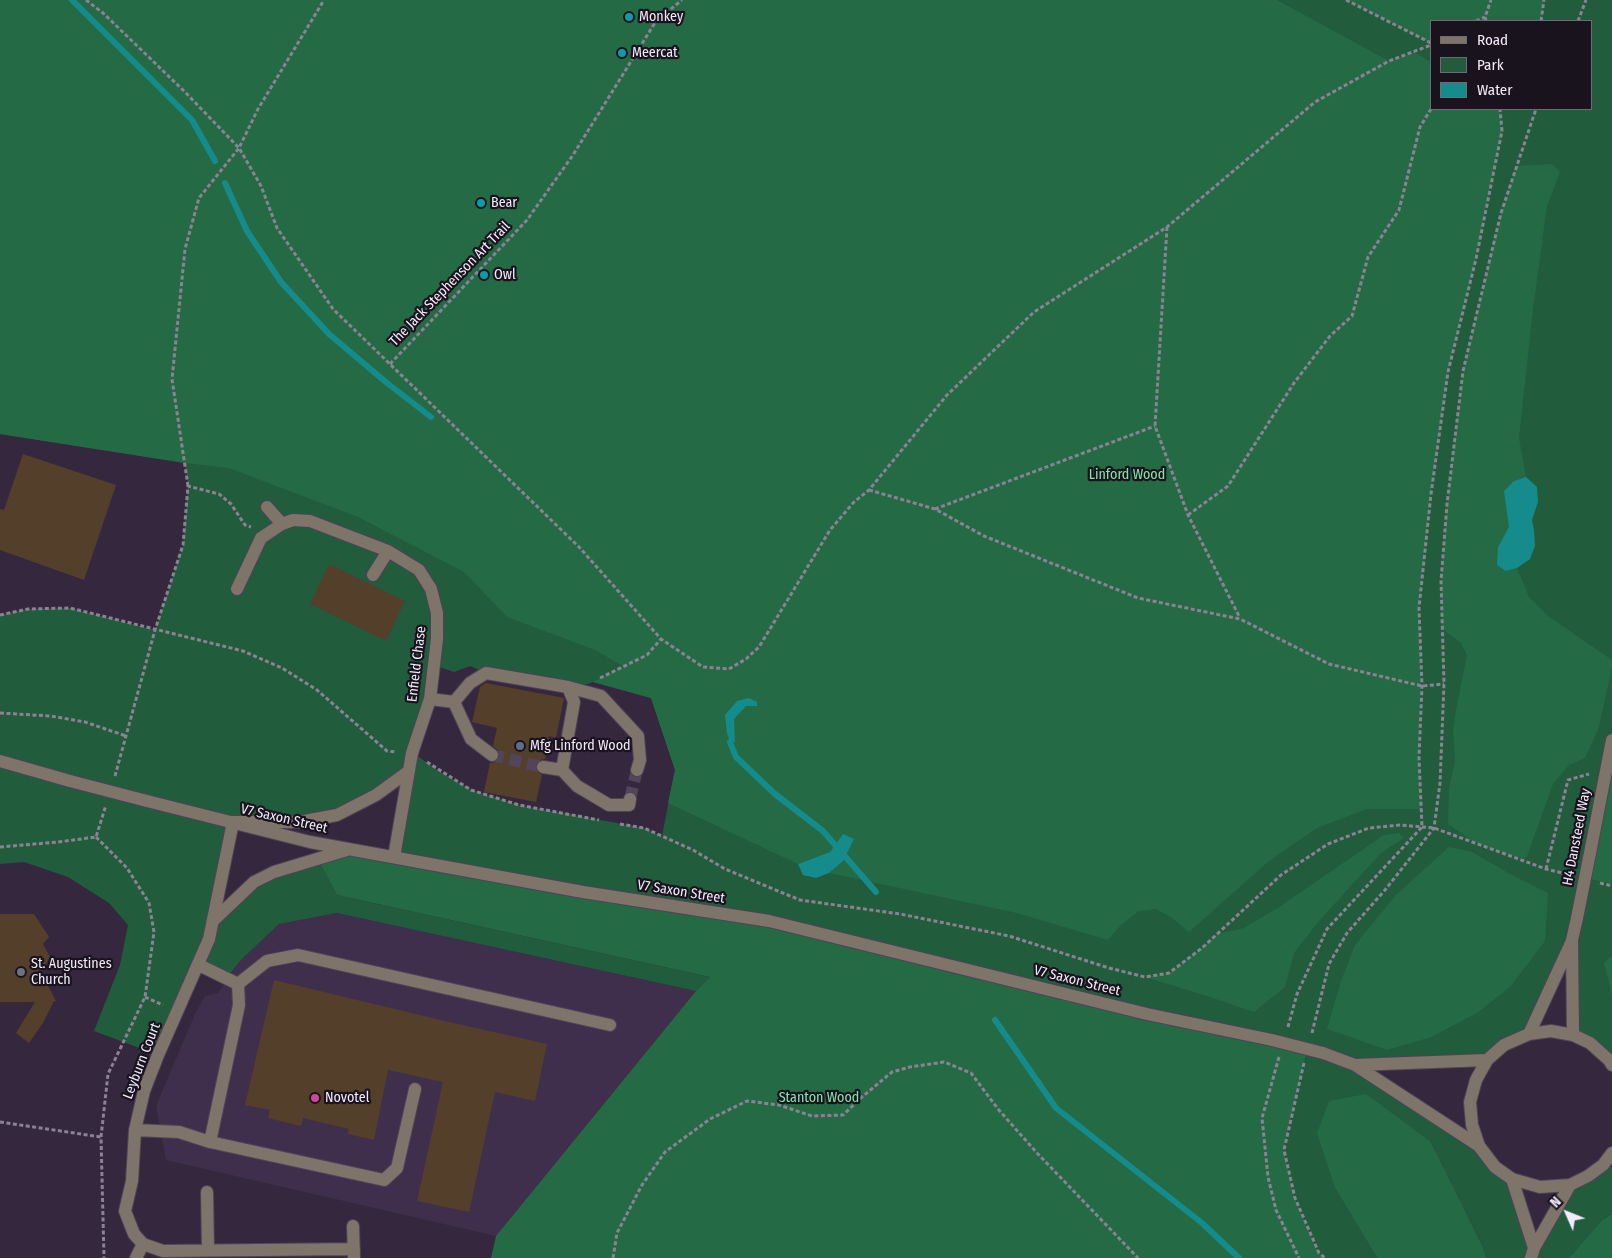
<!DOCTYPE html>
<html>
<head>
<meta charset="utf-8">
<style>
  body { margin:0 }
  #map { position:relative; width:1612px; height:1258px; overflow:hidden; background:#35283e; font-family:"Fira Sans Condensed",sans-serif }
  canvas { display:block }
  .legend { position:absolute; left:1430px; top:20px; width:162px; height:90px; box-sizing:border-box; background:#19131e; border:1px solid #706976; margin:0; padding:6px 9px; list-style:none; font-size:15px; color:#f3ebfa }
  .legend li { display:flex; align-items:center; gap:10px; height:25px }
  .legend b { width:25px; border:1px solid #706976 }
  .north { position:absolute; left:1542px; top:1188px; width:50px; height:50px; -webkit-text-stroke:4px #19131e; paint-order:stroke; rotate:314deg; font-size:14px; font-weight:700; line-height:20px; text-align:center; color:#f3ebfa }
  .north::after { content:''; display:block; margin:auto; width:18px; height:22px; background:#f3ebfa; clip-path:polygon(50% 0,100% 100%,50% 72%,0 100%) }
</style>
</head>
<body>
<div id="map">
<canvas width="1612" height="1258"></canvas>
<ul class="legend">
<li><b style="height:6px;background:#7e746a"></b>Road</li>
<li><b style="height:14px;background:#215c3c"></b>Park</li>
<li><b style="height:14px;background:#158b8c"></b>Water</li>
</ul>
<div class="north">N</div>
</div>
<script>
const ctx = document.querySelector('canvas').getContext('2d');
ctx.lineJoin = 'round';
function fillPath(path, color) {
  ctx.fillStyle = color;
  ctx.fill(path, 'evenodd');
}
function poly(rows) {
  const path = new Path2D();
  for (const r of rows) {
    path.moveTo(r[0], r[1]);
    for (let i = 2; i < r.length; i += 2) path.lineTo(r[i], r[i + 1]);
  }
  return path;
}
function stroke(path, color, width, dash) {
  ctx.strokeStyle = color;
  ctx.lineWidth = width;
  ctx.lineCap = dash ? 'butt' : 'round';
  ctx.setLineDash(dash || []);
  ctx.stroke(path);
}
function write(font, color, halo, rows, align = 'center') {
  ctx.font = font + ' "Fira Sans Condensed",sans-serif';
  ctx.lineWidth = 4.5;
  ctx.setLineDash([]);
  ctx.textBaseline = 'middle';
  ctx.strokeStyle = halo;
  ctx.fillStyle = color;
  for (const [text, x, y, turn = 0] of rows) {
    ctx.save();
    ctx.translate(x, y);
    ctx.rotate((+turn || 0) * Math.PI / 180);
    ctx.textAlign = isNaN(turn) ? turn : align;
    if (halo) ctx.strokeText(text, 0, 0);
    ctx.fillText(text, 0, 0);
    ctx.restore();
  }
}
const built = poly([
  [337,913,696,991,496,1236,166,1160,156,1106,195,1014,205,996,218,993,241,960,279,924]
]);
const green = poly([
  [0,0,1612,0,1612,740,1589,879,1612,884,1612,1065,1573,1035,1572,942,1529,1034,1487,1060,1356,1065,1479,1146,1512,1179,1534,1247,1570,1185,1603,1165,1612,1167,1612,1214,1602,1220,1569,1258,1486,1258,1483,1247,1431,1142,1335,1188,1377,1258,1325,1258,1319,1253,1295,1198,1284,1150,1308,1049,394,857,409,772,337,815,233,822,213,920,254,882,317,858,337,895,710,977,696,991,337,913,279,924,241,960,226,979,199,965,158,1055,94,1031,120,965,128,925,109,903,68,877,24,862,0,864,0,615,28,609,70,608,155,630,183,545,188,486,185,463,0,434],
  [1431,21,1591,21,1591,109,1431,109],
  [434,665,454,672,470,666,486,673,568,687,588,684,593,682,651,698,675,770,662,836,644,828,519,805,472,790,442,773,413,753]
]);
const forest = poly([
  [0,0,1277,0,1389,61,1414,52,1431,62,1431,109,1500,109,1502,131,1476,259,1448,372,1431,494,1419,608,1421,651,1419,758,1421,809,1367,809,1317,828,1269,861,1189,932,1171,917,1156,909,1139,911,1121,925,1108,940,1017,913,829,873,843,861,843,834,830,852,798,864,668,803,675,770,651,698,593,682,623,666,595,650,507,617,464,572,358,517,229,468,185,463,0,434],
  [1346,0,1544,0,1541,21,1486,21,1484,17,1476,21,1431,21,1431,43],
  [1552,164,1560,172,1547,206,1533,309,1519,438,1526,477,1514,481,1509,527,1498,547,1506,571,1517,568,1529,597,1548,616,1612,660,1612,667,1599,727,1585,758,1569,765,1553,784,1526,859,1497,851,1471,840,1448,824,1449,788,1455,761,1453,731,1456,710,1467,655,1461,643,1442,629,1441,581,1447,504,1463,371,1501,213,1516,166],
  [1612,750,1612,884,1589,879],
  [1399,833,1404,838,1381,853,1318,922,1294,953,1285,987,1254,1012,1210,997,1145,977,1169,973,1202,948,1217,934,1244,928,1279,907,1384,835],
  [1449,847,1472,852,1510,874,1548,893,1545,941,1510,987,1477,1013,1431,1037,1387,1050,1327,1029,1341,981,1355,945,1396,895],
  [352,849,769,921,1308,1048,1284,1150,1295,1198,1319,1253,1325,1258,491,1258,496,1236,696,991,710,977,337,895,317,858],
  [1612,956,1612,994,1604,963],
  [1366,1094,1431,1142,1483,1247,1486,1258,1377,1258,1335,1188,1317,1133,1329,1101],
  [1612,1214,1612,1258,1569,1258,1602,1220]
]);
const water = poly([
  [1526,477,1537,487,1538,502,1532,520,1534,530,1535,546,1530,559,1517,568,1506,571,1497,565,1498,547,1509,527,1504,491,1514,481],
  [749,698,757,702,757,706,746,706,734,719,735,742,730,742,727,733,725,715,737,701],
  [843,834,854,839,843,861,829,873,816,878,803,875,798,864,830,852]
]);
const stream = poly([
  [72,0,192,120,215,161],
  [225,183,247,231,281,282,329,334,387,383,431,417],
  [730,742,736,757,775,794,823,831,876,892],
  [995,1020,1056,1108,1202,1223,1239,1258]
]);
const building = poly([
  [23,454,116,485,84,580,0,550,0,509,4,510],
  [329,564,405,601,386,641,310,604],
  [486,683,564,698,556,738,549,736,545,759,540,760,535,765,536,770,542,775,536,802,484,792,490,763,496,762,500,756,499,751,493,746,497,728,472,722,480,687],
  [0,914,34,914,49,937,43,944,50,957,41,973,56,1001,54,1001,43,1023,29,1043,16,1033,35,1002,0,1002],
  [274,980,449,1022,547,1044,535,1101,495,1092,469,1212,417,1201,443,1082,388,1070,374,1140,348,1134,349,1129,303,1118,301,1126,268,1118,270,1110,245,1105]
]);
const minorTunnel = poly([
  [492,755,543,767],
  [630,799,637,770]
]);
const path = poly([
  [86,0,103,13,184,91,239,148,261,186,277,228,333,309,579,547,661,639,703,667,729,669,746,659,759,647,830,530,854,502,869,490,947,395,1034,312,1167,227,1315,102,1389,61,1431,45],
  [1346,0,1431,43],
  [1476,21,1485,17],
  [1486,21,1485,17,1491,0],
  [1541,21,1544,0],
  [1578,21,1586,0],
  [1167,227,1155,426,1188,515,1240,618],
  [390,364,527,220,573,155,656,21,682,0],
  [188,486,172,379,185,249,199,198,239,148,258,109,324,0],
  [869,490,935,509,984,536,1138,598,1240,619,1329,664,1422,686,1444,684],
  [935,509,1155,426],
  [1188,515,1228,486,1294,383,1330,336,1352,316,1368,257,1399,210,1420,127,1431,109],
  [0,615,28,609,70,608,243,651,282,668,317,690,387,751,396,752],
  [600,678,647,655,661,639],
  [0,713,51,716,85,722,126,736],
  [427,762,471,790,519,805,599,820],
  [115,776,155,630,183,545,188,486,219,494,231,504,245,525,251,527],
  [620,824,644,828,693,850,725,869,800,900,900,914,1009,936,1109,968,1145,977,1169,973,1202,948,1281,875,1328,844,1369,828,1400,825,1434,828,1546,869,1570,875],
  [96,837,127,868,149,903,154,932,145,997,108,1074,101,1137,104,1258],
  [0,847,58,842,96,837,106,805],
  [1546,869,1568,780,1589,774],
  [1600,883,1612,886],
  [145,997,163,1005],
  [1288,1027,1297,994,1327,929,1422,827,1419,758,1422,686,1419,608,1431,494,1448,372,1476,259,1502,131,1500,109],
  [1312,1033,1329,964,1347,933,1385,890,1434,828,1440,783,1444,684,1441,581,1447,504,1463,371,1501,213,1536,109],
  [1279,1057,1262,1118,1268,1177,1276,1210,1299,1258],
  [1304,1063,1284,1150,1295,1198,1319,1253,1325,1258],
  [0,1122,101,1137],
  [613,1258,617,1233,642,1185,665,1152,710,1119,747,1101,779,1105,812,1116,843,1115,862,1097,892,1072,910,1067,944,1062,971,1073,998,1109,1037,1153,1138,1258]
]);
const minor = poly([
  [267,507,282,524],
  [373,575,388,551],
  [237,589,261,538,282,524,293,520,310,521,388,551,419,570,431,589,437,613,437,639,430,699,412,753,394,857],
  [568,687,601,696,638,736,640,760,637,770],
  [430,699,454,702],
  [492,755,471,739,454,702,470,683,486,673,568,687,574,702,562,770,543,767],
  [0,761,70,781],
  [562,770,577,786,609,805,629,805,630,799],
  [147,801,310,842,583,892,769,921,1147,1014,1272,1040],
  [1591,848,1612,740],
  [213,921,254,882,274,872,347,850],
  [199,965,238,984],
  [238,984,239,1005,210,1142,384,1180,397,1168,415,1089],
  [238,984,267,961,298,955,610,1025],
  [1529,1034,1571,943],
  [1573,1035,1572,940,1577,918],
  [1323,1053,1355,1065,1479,1146],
  [1355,1065,1487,1060],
  [1612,1065,1609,1060,1590,1043,1573,1035,1551,1031,1529,1034,1504,1045,1487,1060,1476,1080,1470,1102,1472,1125,1479,1146,1495,1167,1512,1179,1540,1187,1570,1185,1588,1176,1603,1165,1612,1153],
  [135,1130,179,1132,210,1142],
  [1512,1179,1534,1248],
  [207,1192,208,1250],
  [353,1226,354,1258],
  [354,1249,163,1251,143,1244,134,1234,125,1211,132,1181,135,1130,144,1091,158,1055,209,939,233,822,299,822,337,815,376,795,409,771],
  [136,1258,143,1244],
  [1531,1258,1534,1248,1570,1185]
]);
const minorBridge = poly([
  [70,781,147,801],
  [1577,918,1591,848],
  [1272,1040,1323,1053]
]);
const markers = [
  [629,17,5,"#0f9aa8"],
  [622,53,5,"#0f9aa8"],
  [481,203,5,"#0f9aa8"],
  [484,275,5,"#0f9aa8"],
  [520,746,5,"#5c6f8a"],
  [21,972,5,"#6b7280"],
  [315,1098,5,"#d1479c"]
];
const poiNames = [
  ["Monkey",639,17],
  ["Meercat",632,53],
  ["Bear",491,203],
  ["Owl",494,275],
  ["Mfg Linford Wood",530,746],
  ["St. Augustines",31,964],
  ["Church",31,980],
  ["Novotel",325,1098]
];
const streetNames = [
  ["The Jack Stephenson Art Trail",450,284,-46],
  ["Enfield Chase",417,664,-83],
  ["V7 Saxon Street",284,819,13],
  ["H4 Dansteed Way",1577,837,-79],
  ["V7 Saxon Street",681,892,9],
  ["V7 Saxon Street",1077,981,14],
  ["Leyburn Court",142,1061,-69]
];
const parkNames = [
  ["Linford Wood",1127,475],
  ["Stanton Wood",819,1098]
];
fillPath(built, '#402f4c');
fillPath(green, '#215c3c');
fillPath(forest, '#246b45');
fillPath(water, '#158b8c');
stroke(stream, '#158b8c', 6);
fillPath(building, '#543f2b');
stroke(minorTunnel, '#52455a', 12, [12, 6]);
stroke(minor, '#504358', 14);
stroke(path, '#8c8294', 3, [4, 2.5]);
stroke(minor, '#7e746a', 12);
stroke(minorBridge, '#504358', 14, []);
stroke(minorBridge, '#7e746a', 12);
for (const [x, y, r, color] of markers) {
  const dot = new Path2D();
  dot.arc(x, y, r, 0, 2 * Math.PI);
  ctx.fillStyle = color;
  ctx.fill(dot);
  stroke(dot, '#19131e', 2);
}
write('14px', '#f3ebfa', '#19131e', poiNames, 'left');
write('14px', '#f3ebfa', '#19131e', streetNames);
write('14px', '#83e4aa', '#19131e', parkNames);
</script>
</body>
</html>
